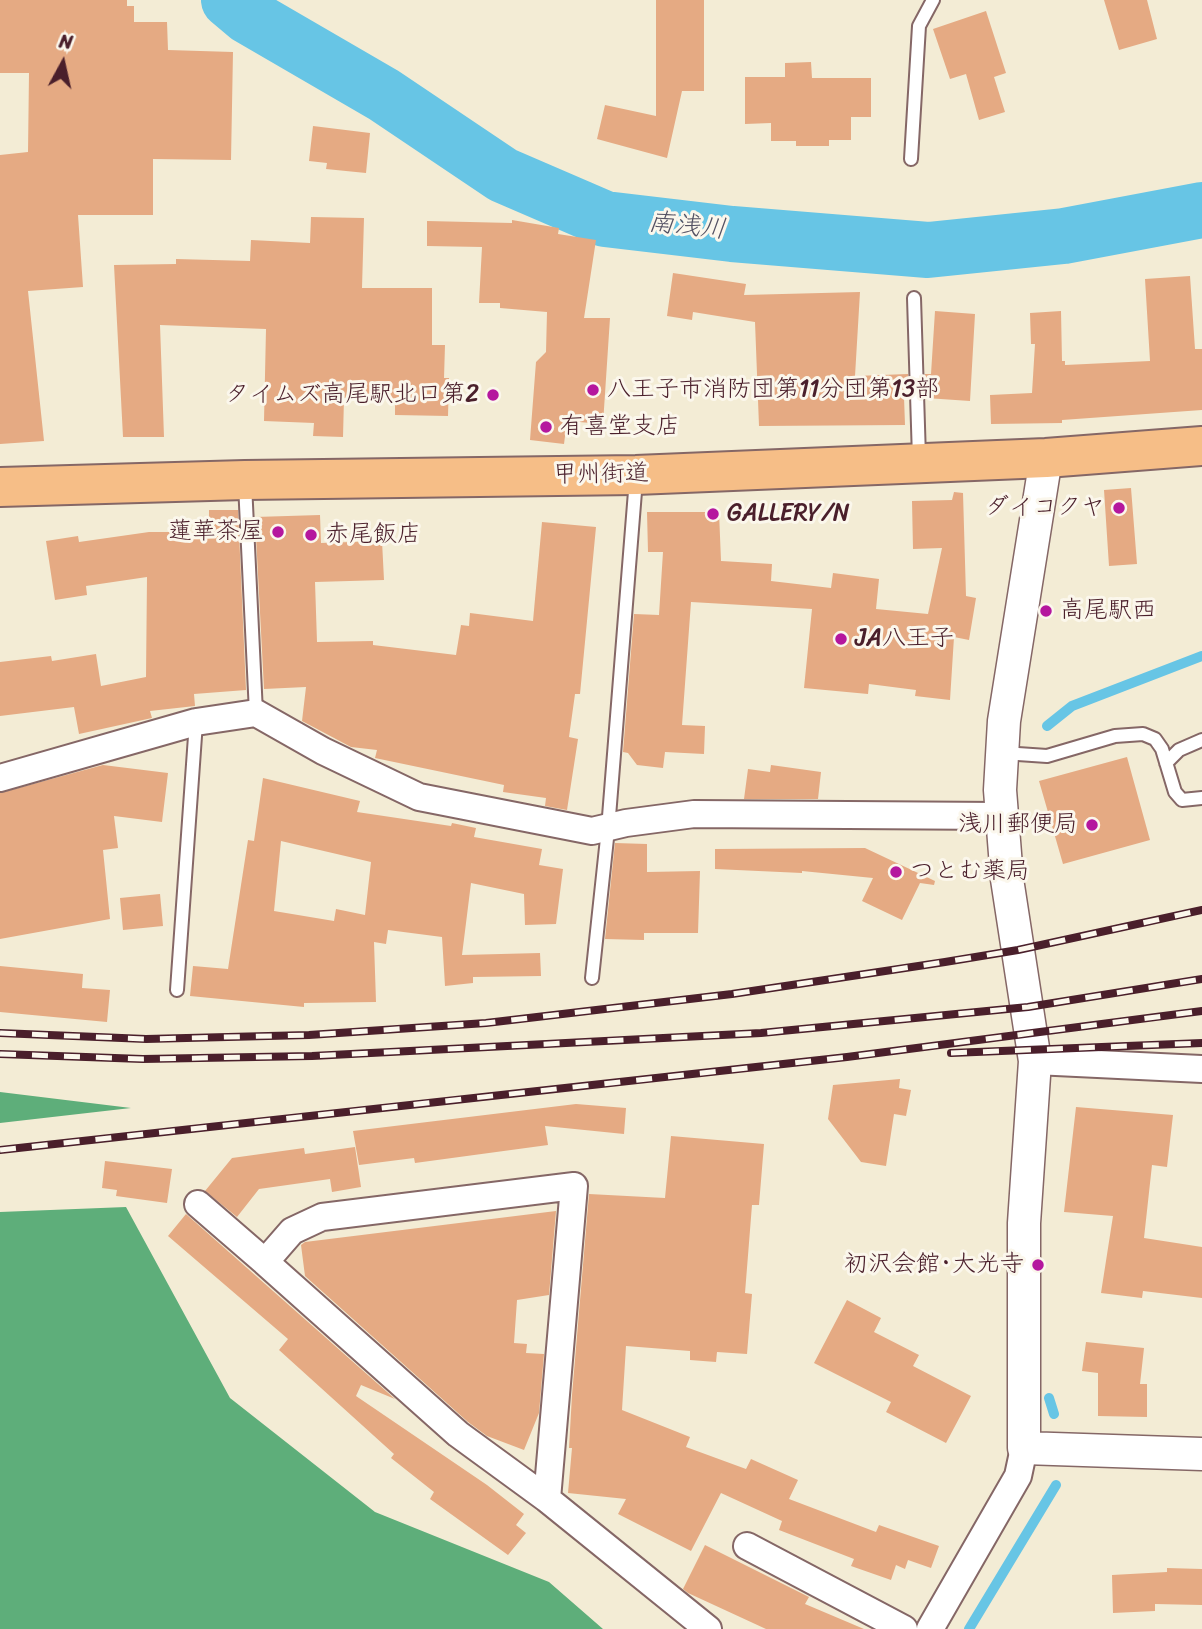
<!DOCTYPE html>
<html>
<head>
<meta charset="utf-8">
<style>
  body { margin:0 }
  #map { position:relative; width:1202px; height:1629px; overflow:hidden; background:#f3ecd5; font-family:Sriracha,sans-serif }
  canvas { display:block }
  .north { position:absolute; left:28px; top:28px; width:70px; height:70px; -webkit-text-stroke:5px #fbf7ec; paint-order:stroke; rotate:8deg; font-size:19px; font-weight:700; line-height:28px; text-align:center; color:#4a1f2b }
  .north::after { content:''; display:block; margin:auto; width:24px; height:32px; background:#4a1f2b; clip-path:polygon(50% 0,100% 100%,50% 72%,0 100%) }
</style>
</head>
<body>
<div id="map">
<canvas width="1202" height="1629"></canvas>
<div class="north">N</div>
</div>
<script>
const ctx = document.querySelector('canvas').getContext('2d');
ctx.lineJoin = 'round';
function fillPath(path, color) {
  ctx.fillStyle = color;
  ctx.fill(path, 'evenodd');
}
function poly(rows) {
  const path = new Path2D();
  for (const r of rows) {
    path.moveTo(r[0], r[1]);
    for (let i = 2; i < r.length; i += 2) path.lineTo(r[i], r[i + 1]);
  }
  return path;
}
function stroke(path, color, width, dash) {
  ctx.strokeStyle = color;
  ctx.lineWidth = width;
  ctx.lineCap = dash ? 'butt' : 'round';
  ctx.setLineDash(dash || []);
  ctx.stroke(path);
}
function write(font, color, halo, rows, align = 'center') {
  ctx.font = font + ' Sriracha,"Klee One",sans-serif';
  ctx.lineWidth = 6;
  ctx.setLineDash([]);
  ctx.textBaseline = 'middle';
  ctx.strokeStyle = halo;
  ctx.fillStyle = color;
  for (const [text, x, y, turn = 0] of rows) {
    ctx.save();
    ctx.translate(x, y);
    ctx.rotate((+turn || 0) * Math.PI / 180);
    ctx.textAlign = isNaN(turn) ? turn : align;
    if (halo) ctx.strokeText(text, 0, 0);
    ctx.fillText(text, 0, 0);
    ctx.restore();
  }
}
const forest = poly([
  [0,1092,131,1108,0,1123],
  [126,1207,230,1398,375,1512,549,1582,603,1629,0,1629,0,1212]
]);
const stream = poly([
  [1047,726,1072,706,1202,656],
  [1049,1398,1054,1414],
  [969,1629,1056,1485]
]);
const river = poly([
  [229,0,248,16,384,95,503,175,605,219,732,234,928,250,1064,236,1202,210]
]);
const building = poly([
  [0,0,127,0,127,6,134,6,134,22,167,22,168,50,233,52,231,160,153,159,153,215,78,215,83,287,28,291,44,441,0,444,0,155,28,152,29,73,0,73],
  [656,0,704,0,704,91,682,91,667,158,597,139,605,105,656,116],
  [1104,0,1147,0,1157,39,1119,50],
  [986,11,1006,73,994,77,1005,112,979,120,966,74,950,79,933,29],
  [811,62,812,78,871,78,871,117,851,117,851,140,829,140,829,146,796,146,796,141,771,141,771,123,745,124,745,77,785,77,785,63],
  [313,126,370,133,366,173,326,169,327,163,309,161],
  [311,217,364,218,362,288,432,288,432,345,445,345,444,378,449,378,448,416,395,415,395,400,344,398,343,437,313,436,314,423,264,421,266,329,160,325,164,437,123,437,114,265,176,264,176,259,250,261,251,240,310,243],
  [512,220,559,228,558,234,596,240,584,318,610,318,603,424,567,421,564,444,530,440,536,362,546,352,547,312,500,308,500,303,479,303,482,247,427,246,427,221,512,223],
  [673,273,746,284,744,295,860,292,855,376,908,374,908,397,904,397,905,425,759,426,755,322,693,312,692,320,667,316],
  [1190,276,1195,349,1202,349,1202,410,1062,420,1062,423,991,424,990,395,1032,393,1035,344,1031,344,1030,313,1061,311,1062,361,1065,361,1065,365,1150,361,1145,279],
  [935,311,975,314,970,401,926,398,925,374,931,374],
  [1131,488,1137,564,1109,566,1104,490],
  [954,492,963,493,966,596,976,598,969,640,954,637,950,700,915,696,916,690,869,684,868,694,804,688,812,609,691,602,682,725,705,726,704,754,665,752,663,768,637,765,628,753,623,752,634,614,659,615,663,552,648,552,647,512,719,512,721,561,772,564,771,581,831,588,833,573,879,579,876,609,928,614,942,548,913,549,912,501,952,500],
  [209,510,238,510,246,690,194,694,195,706,150,711,152,718,79,734,74,707,0,716,0,662,51,656,52,661,96,654,101,686,146,677,147,577,86,586,87,595,55,600,46,541,78,536,79,542,149,532,209,532],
  [320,515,321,543,382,541,384,580,315,582,317,642,373,641,373,645,456,655,461,625,469,626,470,613,533,621,542,522,596,527,580,694,575,694,569,737,578,739,567,810,545,806,546,798,503,792,504,785,375,758,377,750,351,747,302,721,306,687,264,689,255,517],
  [1127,757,1150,840,1063,864,1039,781],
  [103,765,168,773,162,822,114,816,118,848,103,850,110,919,0,939,0,793],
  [771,765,821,772,818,799,744,799,748,769,770,772],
  [263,778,360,801,357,812,451,826,452,823,476,828,474,837,542,849,539,865,563,869,556,924,525,925,524,894,471,883,462,955,540,953,541,976,473,977,473,983,445,986,442,937,388,930,386,944,374,942,376,1002,304,1003,304,1007,190,996,193,966,228,969,248,840,254,841],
  [281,841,371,862,365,915,336,909,334,921,274,911],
  [615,843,647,844,647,872,700,871,698,933,644,933,644,940,605,939],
  [865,848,935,881,934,885,920,883,902,920,862,901,873,878,802,871,802,873,715,869,715,849],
  [160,894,163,926,123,930,120,898],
  [0,966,83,974,82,988,110,990,107,1022,0,1012],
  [900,1079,899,1088,911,1090,906,1116,894,1114,886,1166,861,1162,828,1119,833,1085],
  [576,1104,626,1108,624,1134,545,1126,548,1145,415,1163,414,1158,359,1165,353,1131],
  [1076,1107,1173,1115,1167,1167,1152,1165,1144,1238,1202,1247,1202,1298,1143,1291,1142,1298,1101,1293,1113,1216,1064,1212],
  [671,1136,764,1144,759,1205,752,1205,745,1293,752,1294,747,1354,717,1352,716,1362,690,1360,690,1351,626,1346,622,1410,690,1437,686,1447,746,1469,751,1459,798,1480,789,1499,876,1532,879,1525,939,1546,931,1568,908,1560,905,1569,896,1565,891,1580,851,1566,854,1559,779,1530,782,1521,721,1493,691,1551,618,1514,626,1499,568,1493,572,1448,569,1448,572,1395,589,1194,665,1198],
  [355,1147,361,1187,332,1192,330,1179,259,1189,237,1217,205,1191,232,1158,304,1148,305,1154],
  [105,1161,172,1169,167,1203,116,1196,117,1190,102,1188],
  [556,1211,549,1295,517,1300,514,1343,527,1344,526,1353,544,1354,539,1413,524,1450,487,1436,468,1422,305,1276,301,1245,305,1242],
  [186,1214,395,1399,361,1385,356,1396,487,1485,524,1514,516,1525,526,1533,508,1555,430,1499,434,1492,391,1458,394,1454,279,1350,288,1339,168,1236],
  [847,1300,881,1318,874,1332,919,1355,913,1366,971,1396,946,1443,886,1412,891,1402,814,1363],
  [1086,1342,1144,1348,1140,1384,1147,1384,1147,1417,1098,1416,1098,1373,1082,1371],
  [705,1545,809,1597,805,1604,864,1629,766,1629,688,1593,683,1589],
  [1167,1568,1202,1569,1202,1605,1155,1604,1155,1611,1113,1613,1112,1575,1167,1572]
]);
const service = poly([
  [911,159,919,26,933,0],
  [914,298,919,458],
  [245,484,256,713],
  [1003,753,1047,756,1115,736,1143,734,1155,739,1162,749,1175,792,1182,800,1202,798],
  [1166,763,1179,750,1202,740],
  [592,978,608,829,636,479],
  [177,990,196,722]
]);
const minor = poly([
  [0,778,196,722,256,713,323,751,419,797,592,831,626,823,694,814,1001,816],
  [1035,1061,1202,1069],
  [198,1204,265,1262],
  [547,1499,574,1186,322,1217,292,1231,265,1262,458,1434,547,1499,708,1629],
  [747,1546,904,1629],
  [930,1629,1018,1476,1024,1448]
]);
const tertiary = poly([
  [1046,458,1004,721,1000,790,1007,879,1035,1061,1024,1223,1024,1448,1202,1454]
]);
const trunk = poly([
  [0,487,245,480,636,475,1046,458,1202,446]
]);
const rail = poly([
  [0,1033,146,1039,309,1035,486,1023,732,994,945,962,1018,950,1202,910],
  [951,1053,1202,1043],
  [0,1054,143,1059,312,1056,761,1033,1028,1007,1202,979],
  [0,1150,847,1057,1202,1011]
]);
const markers = [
  [593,390,7,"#b5179e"],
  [493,395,7,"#b5179e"],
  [546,427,7,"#b5179e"],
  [1119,508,7,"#b5179e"],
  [713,514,7,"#b5179e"],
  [278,532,7,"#b5179e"],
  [311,535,7,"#b5179e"],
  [1046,611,7,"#b5179e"],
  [841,639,7,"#b5179e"],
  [1092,825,7,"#b5179e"],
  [896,872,7,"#b5179e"],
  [1038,1265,7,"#b5179e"]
];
const poiNames = [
  ["八王子市消防団第11分団第13部",607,390],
  ["タイムズ高尾駅北口第2",479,395,"right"],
  ["有喜堂支店",560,427],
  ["ダイコクヤ",1105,508,"right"],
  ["GALLERY/N",727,514],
  ["蓮華茶屋",264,532,"right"],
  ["赤尾飯店",325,535],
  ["高尾駅西",1060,611],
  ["JA八王子",855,639],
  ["浅川郵便局",1078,825,"right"],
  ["つとむ薬局",910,872],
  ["初沢会館･大光寺",1024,1265,"right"]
];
const streetNames = [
  ["甲州街道",601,475,-1]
];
const waterNames = [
  ["南浅川",687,227,6]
];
fillPath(forest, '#5eae7a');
stroke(stream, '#67c5e5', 10);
stroke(river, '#67c5e5', 56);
fillPath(building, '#e5aa83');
stroke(service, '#856766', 16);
stroke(minor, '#856766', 30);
stroke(tertiary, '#856766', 35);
stroke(trunk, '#856766', 42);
stroke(service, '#fff', 12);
stroke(minor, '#fff', 26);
stroke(tertiary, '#fff', 32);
stroke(trunk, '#f6be87', 38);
stroke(rail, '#4a1f2b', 8);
stroke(rail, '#fbf7ec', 5, [16]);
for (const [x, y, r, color] of markers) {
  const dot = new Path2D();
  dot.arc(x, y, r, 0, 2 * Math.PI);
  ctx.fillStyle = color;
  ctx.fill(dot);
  stroke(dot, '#fbf7ec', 2.5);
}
write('24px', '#4a1f2b', '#fbf7ec', poiNames, 'left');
write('24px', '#4a1f2b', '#fbf7ec', streetNames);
write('italic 26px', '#535163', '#fbf7ec', waterNames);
</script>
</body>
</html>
